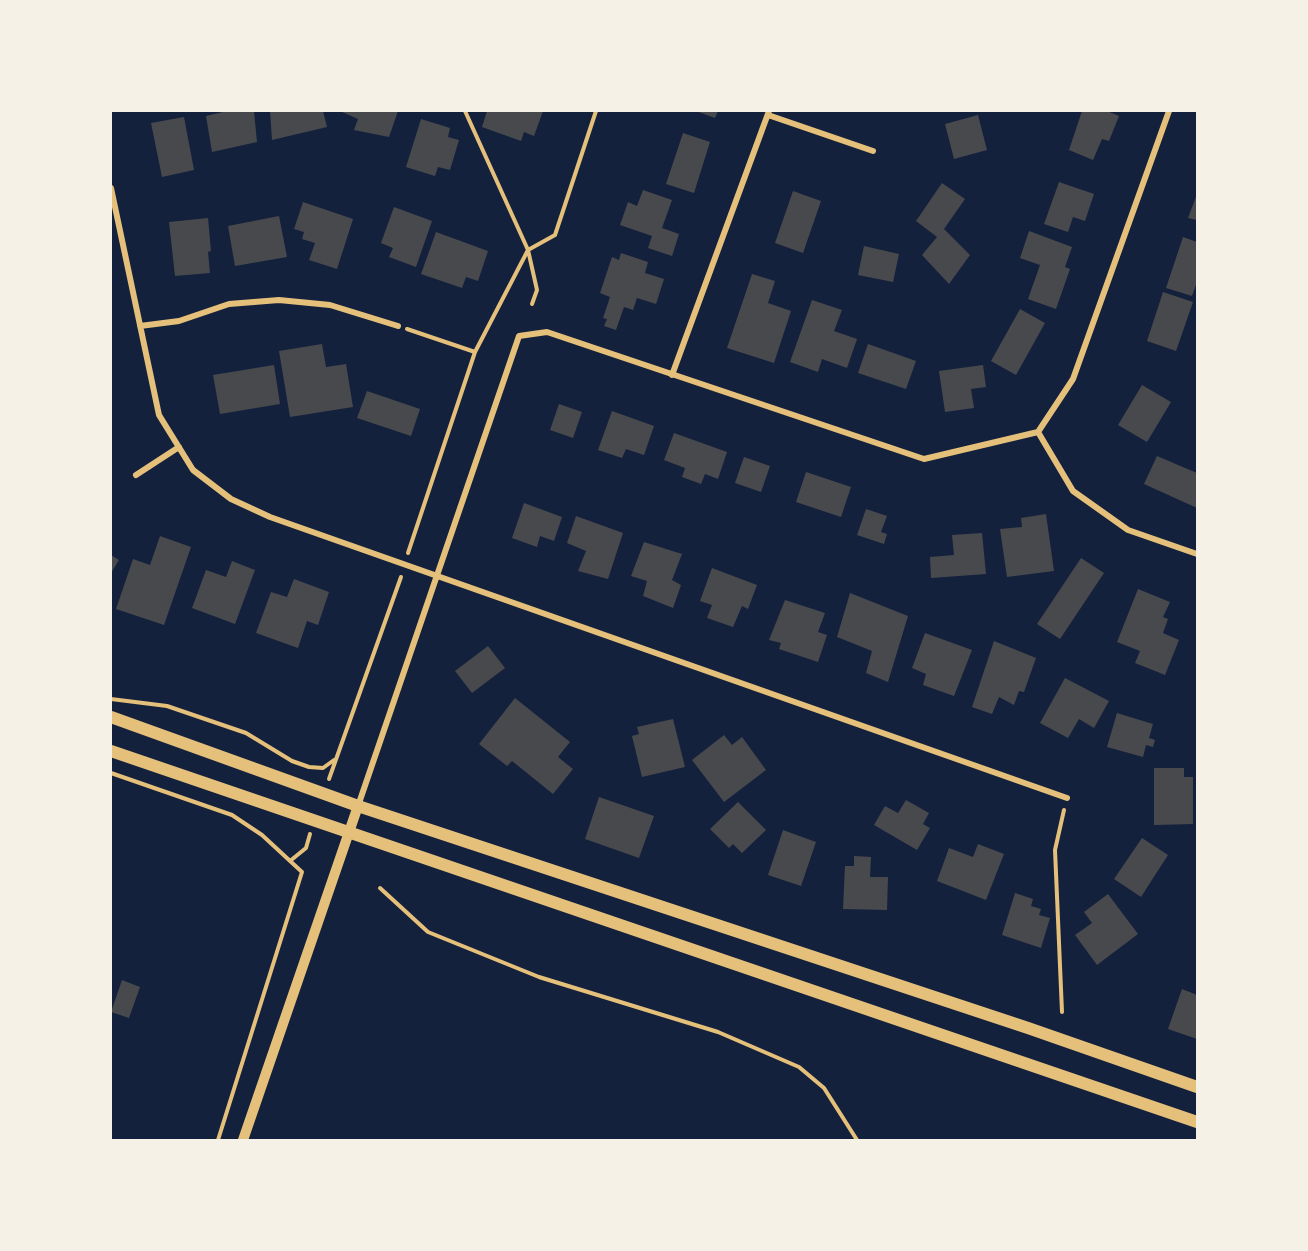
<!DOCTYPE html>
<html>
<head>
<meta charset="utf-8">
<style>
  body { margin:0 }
  #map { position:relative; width:1308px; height:1251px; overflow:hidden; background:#14213d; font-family:"Asap Condensed",sans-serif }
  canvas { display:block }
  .frame { position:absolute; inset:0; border:112px solid #f6f1e7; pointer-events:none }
</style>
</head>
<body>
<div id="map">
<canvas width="1308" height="1251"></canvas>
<div class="frame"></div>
</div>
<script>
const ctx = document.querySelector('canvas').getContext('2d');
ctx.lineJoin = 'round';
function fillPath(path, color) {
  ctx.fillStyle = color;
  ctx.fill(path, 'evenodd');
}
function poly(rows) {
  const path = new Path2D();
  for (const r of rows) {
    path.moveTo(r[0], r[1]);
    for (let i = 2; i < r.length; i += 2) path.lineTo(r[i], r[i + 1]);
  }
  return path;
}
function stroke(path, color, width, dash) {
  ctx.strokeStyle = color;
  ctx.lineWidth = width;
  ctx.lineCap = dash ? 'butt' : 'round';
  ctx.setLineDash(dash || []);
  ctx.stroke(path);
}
const building = poly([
  [227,111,254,111,257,142,212,152,206,116],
  [270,111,323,111,327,127,272,140],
  [340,111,398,111,389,137,354,130,358,119],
  [487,111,543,111,534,136,524,132,521,141,482,127],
  [696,111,718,111,715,118],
  [1082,111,1107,111,1119,116,1109,141,1102,139,1093,160,1069,150],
  [978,115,987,150,954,159,945,124],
  [184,117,194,170,162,177,151,123],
  [421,119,450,128,448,137,459,140,450,170,438,167,435,176,406,167],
  [683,133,710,142,694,193,666,184],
  [1059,182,1094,194,1085,221,1073,217,1068,232,1044,224],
  [942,183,965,199,944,229,970,255,949,284,922,255,937,237,916,221],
  [643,190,672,200,662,228,679,234,672,256,648,248,652,236,620,225,628,202,637,206],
  [793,191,821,201,803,253,775,243],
  [1197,194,1197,220,1188,218],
  [303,202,353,219,337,269,309,260,315,243,302,239,304,232,294,229],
  [394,207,432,221,416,267,389,257,393,248,381,243],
  [279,216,287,257,235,266,228,226],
  [208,218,211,251,208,252,210,273,175,276,169,222],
  [1029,231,1072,247,1065,267,1070,269,1056,309,1028,299,1040,265,1020,258],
  [436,232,488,251,478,281,466,277,462,288,421,274],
  [1183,237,1197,242,1197,282,1192,296,1166,288],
  [864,246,899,254,893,282,858,275],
  [621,253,648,262,645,273,664,279,656,304,637,298,633,310,624,307,616,330,604,326,607,319,603,318,610,297,600,293,612,257,619,260],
  [752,274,775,281,768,303,791,311,774,363,727,348],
  [1163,292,1193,302,1176,351,1147,341],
  [812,300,842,310,834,331,857,339,847,368,822,359,818,372,790,362],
  [1020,309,1045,323,1016,375,991,361],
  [322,344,326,367,346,364,353,407,290,417,279,351],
  [868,344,916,361,906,389,858,373],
  [274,365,280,404,220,414,213,375],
  [983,365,986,387,971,389,974,408,945,412,939,371],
  [1142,385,1171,402,1147,442,1118,425],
  [367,391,420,409,411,436,357,418],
  [559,404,582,412,573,438,550,430],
  [612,411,654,426,644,455,626,449,622,458,598,450],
  [674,433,727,452,718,479,705,474,701,484,682,477,685,468,664,460],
  [1157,456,1197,473,1197,508,1144,484],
  [744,457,770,466,761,492,735,483],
  [806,472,851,487,841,517,796,502],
  [524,503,562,517,554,541,540,536,537,547,512,538],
  [866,509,887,516,881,532,887,534,884,544,857,535],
  [1046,514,1054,571,1007,577,1000,529,1022,527,1021,518],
  [576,516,623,533,608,579,578,571,586,551,567,543],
  [982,533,986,574,931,578,930,557,954,555,952,535],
  [160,536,191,547,164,625,116,609,133,559,150,565],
  [644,542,682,554,672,580,681,585,673,608,643,596,647,581,631,576],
  [111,555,119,560,111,573],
  [1081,558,1104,573,1060,639,1037,624],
  [232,561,255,570,235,624,192,608,206,570,226,577],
  [712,568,757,585,748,609,742,606,733,627,707,618,712,605,700,601],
  [294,579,329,592,318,625,307,621,298,648,256,633,271,592,287,597],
  [1138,589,1170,602,1163,617,1168,619,1163,633,1179,640,1165,675,1135,663,1140,651,1117,642],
  [850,593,908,616,888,682,866,673,872,651,837,637],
  [785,600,825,613,818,632,827,635,818,662,779,649,781,643,769,640],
  [925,633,972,650,954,696,923,685,926,674,912,668],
  [994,641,1036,658,1024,692,1019,691,1014,705,999,697,992,714,972,707],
  [488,646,505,668,472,693,455,671],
  [1065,678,1109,701,1094,728,1079,719,1068,738,1040,723],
  [515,698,570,742,558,757,573,769,553,794,512,761,507,766,479,744],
  [1117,713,1153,724,1149,738,1155,740,1153,747,1146,745,1143,757,1107,747],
  [673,719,685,767,642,777,632,736,639,734,637,727],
  [724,735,732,745,742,737,766,770,724,802,692,760],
  [1154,768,1184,768,1184,777,1193,777,1193,824,1154,825],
  [599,797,654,816,639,858,585,839],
  [906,800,929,813,923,824,930,828,917,850,874,825,885,806,898,813],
  [738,802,766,830,742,853,733,844,729,848,710,829],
  [783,830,816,842,801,886,768,875],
  [1142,838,1168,855,1141,897,1114,879],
  [978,844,1004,854,986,900,937,881,949,848,973,857],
  [854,856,871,857,870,877,888,877,887,910,843,909,845,866,854,866],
  [1015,893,1033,899,1031,906,1041,909,1039,915,1050,918,1041,948,1002,935],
  [1108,894,1138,934,1097,965,1075,935,1092,923,1084,912],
  [122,980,140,987,129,1018,111,1012],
  [1182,989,1197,995,1197,1039,1168,1029]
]);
const path = poly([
  [465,111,528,250,537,290,532,304],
  [528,250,555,235,596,111],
  [407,329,475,352],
  [408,553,475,352,528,250],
  [111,699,167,706,246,733,292,761,309,767,323,768,334,760],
  [111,773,232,815,262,835,302,872,218,1140],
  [329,779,401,577],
  [290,861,306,848,310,834],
  [380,888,428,932,539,977,718,1032,799,1067,824,1088,857,1140],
  [1062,1012,1055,850,1064,810]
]);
const minor = poly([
  [768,115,873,151],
  [111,188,159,415,193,470,231,499,270,517,1067,798],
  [140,326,179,321,229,304,279,300,330,305,398,326],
  [672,375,769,111],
  [1038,432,1073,491,1128,530,1197,554],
  [136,475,179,447],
  [358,806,519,336,547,332,924,459,1038,432,1073,379,1169,111]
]);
const tertiary = poly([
  [243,1140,358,806]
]);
const secondary = poly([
  [111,717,358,806,1028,1028,1197,1087],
  [111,751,1197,1122]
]);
fillPath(building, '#48494c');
stroke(path, '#e5c07b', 4);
stroke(minor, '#e5c07b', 6);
stroke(tertiary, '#e5c07b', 10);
stroke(secondary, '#e5c07b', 12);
</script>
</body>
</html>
